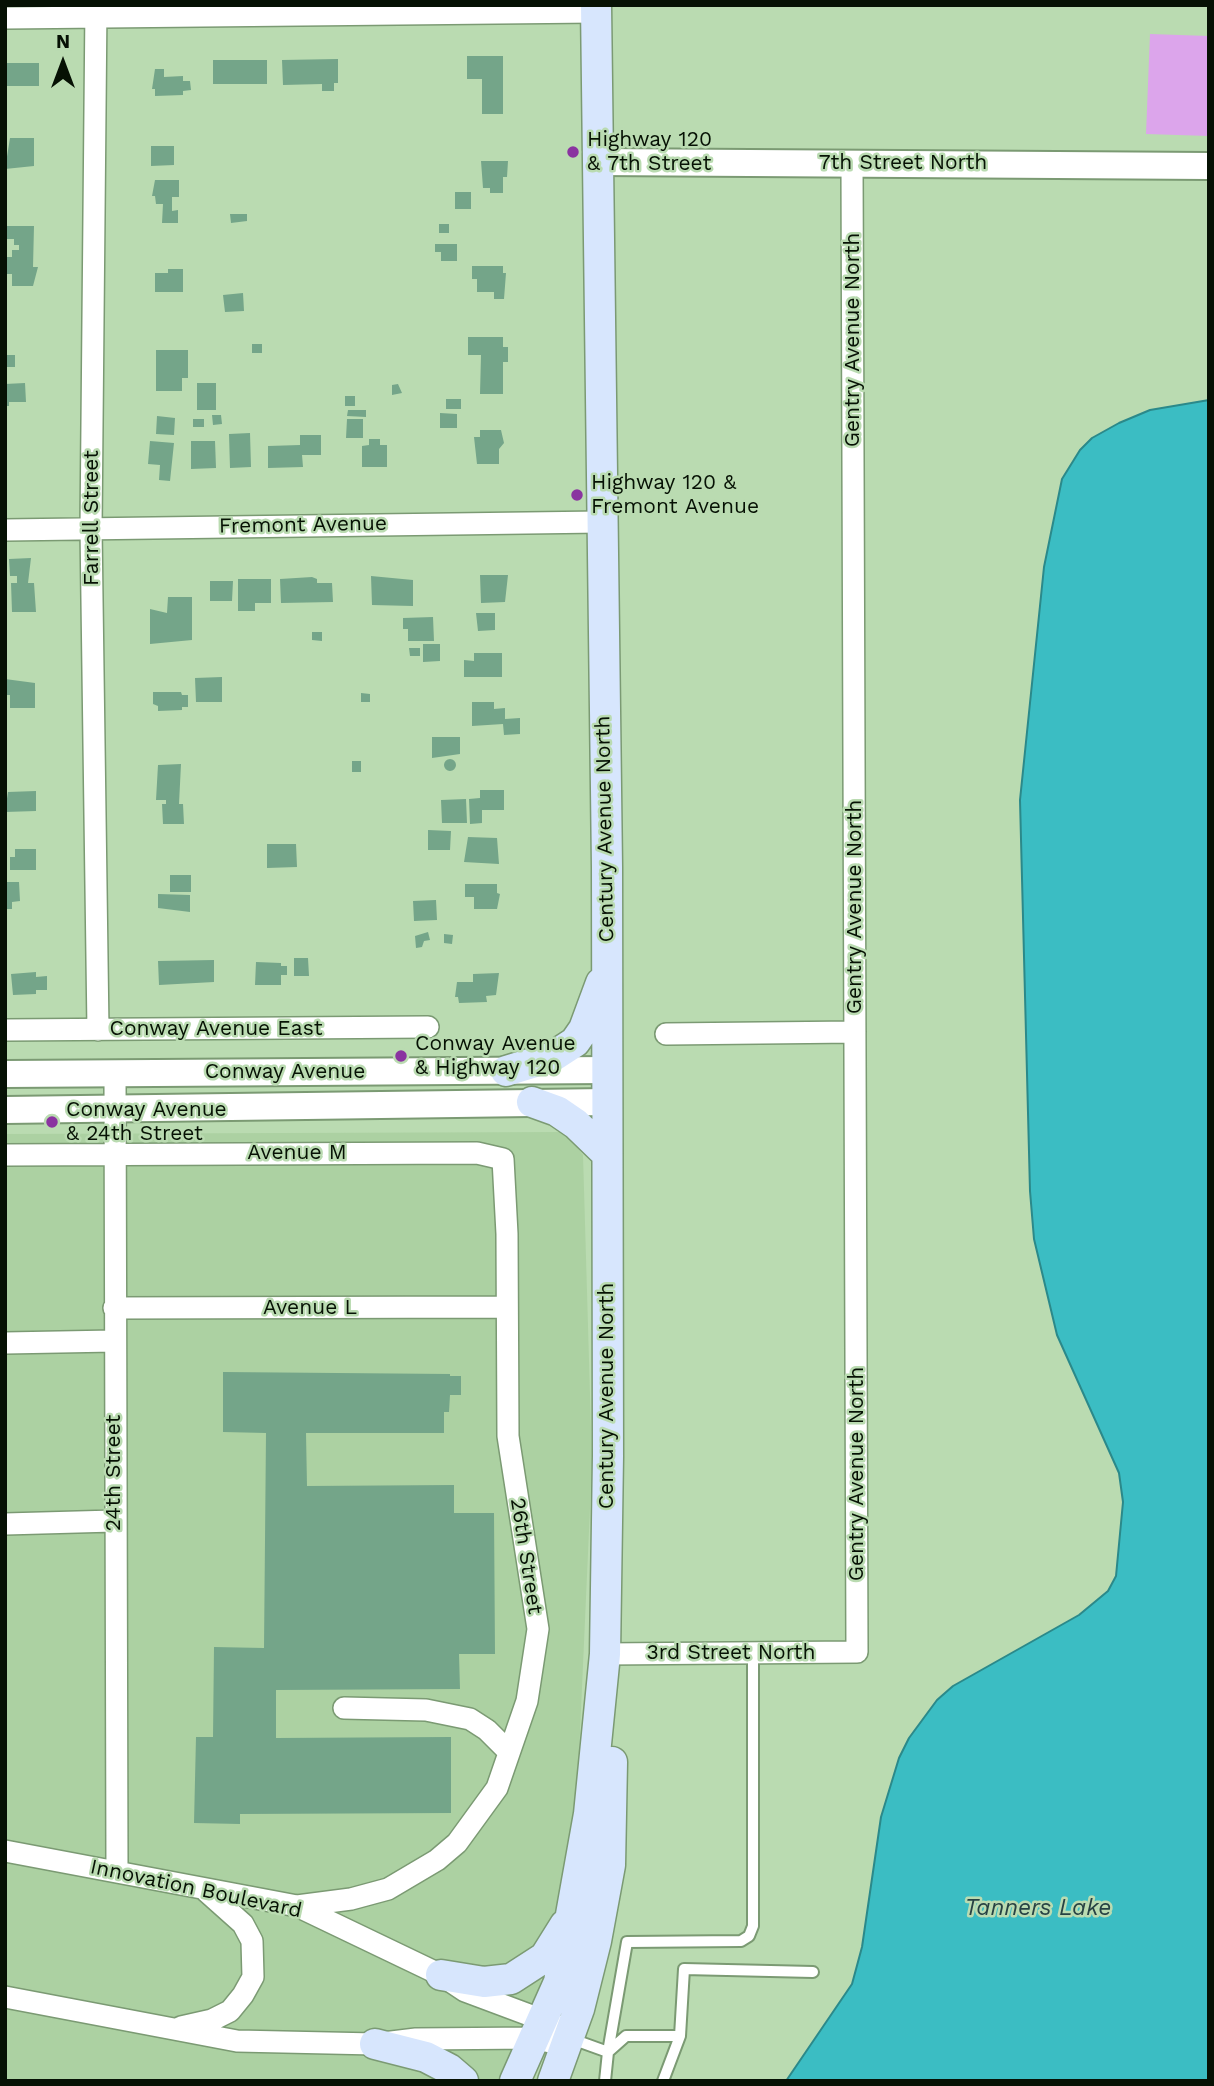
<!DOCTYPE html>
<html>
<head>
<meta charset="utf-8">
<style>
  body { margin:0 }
  #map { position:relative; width:1214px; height:2086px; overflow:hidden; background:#badbb1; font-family:"Work Sans",sans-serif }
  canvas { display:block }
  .frame { position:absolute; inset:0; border:7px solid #061104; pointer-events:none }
  .north { position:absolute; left:28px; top:28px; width:70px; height:70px; -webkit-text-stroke:5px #badbb1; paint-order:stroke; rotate:0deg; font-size:19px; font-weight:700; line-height:28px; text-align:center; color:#061104 }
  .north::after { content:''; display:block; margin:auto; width:24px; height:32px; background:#061104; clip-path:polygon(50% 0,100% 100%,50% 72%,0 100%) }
</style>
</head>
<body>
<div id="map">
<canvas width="1214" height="2086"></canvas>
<div class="frame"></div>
<div class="north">N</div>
</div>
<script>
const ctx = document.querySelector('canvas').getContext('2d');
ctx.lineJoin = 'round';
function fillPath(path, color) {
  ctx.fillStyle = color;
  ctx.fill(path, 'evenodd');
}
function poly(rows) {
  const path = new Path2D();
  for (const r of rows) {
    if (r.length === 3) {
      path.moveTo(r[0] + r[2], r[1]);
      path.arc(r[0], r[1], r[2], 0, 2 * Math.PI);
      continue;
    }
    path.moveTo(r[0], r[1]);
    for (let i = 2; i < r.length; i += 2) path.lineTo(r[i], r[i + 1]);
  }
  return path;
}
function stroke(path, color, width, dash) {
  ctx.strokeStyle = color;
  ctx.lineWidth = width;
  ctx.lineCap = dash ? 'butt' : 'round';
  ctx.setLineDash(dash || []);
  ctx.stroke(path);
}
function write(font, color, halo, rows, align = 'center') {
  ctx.font = font + ' "Work Sans",sans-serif';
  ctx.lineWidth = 5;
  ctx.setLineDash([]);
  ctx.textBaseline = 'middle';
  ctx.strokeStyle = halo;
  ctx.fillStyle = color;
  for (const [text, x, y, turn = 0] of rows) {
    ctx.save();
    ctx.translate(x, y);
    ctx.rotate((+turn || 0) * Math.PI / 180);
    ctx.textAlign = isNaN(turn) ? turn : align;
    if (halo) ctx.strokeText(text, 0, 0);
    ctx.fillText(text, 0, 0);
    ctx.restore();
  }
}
const built = poly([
  [565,1132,583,1155,592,1463,576,1822,539,1988,503,2081,5,2081,5,1134]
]);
const green = poly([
  [1150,34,1209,36,1209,136,1146,134]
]);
const water = poly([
  [1209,400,1209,2081,786,2081,852,1984,862,1947,881,1817,899,1758,909,1738,937,1700,953,1686,1079,1615,1108,1591,1116,1576,1123,1502,1119,1473,1057,1335,1034,1239,1030,1191,1020,800,1044,567,1062,479,1080,450,1092,438,1119,423,1150,410,1209,400]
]);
const building = poly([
  [467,56,503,56,503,114,482,114,482,79,467,79],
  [338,59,338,83,334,83,334,91,322,91,322,84,283,85,282,60],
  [213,60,267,60,267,84,213,84],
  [6,63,39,63,39,86,6,86],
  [155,69,164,69,164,77,183,76,183,81,190,81,191,90,183,91,183,95,155,96,155,89,152,89],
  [10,138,34,138,34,166,5,169],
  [151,146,174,146,174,165,151,166],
  [481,161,508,161,507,177,503,177,503,193,490,193,490,188,483,188],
  [155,180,179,180,179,197,172,197,172,211,178,210,178,223,162,223,163,204,156,204,155,196,152,196],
  [455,192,471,192,471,209,455,209],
  [230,214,247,214,247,221,231,223],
  [439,224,449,224,449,233,439,233],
  [5,226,34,226,33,267,38,267,33,286,12,286,12,274,5,274,5,257,12,257,12,250,19,250,19,245,14,245,14,239,5,239],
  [435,244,457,244,457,261,441,261,441,252,435,252],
  [472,266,503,266,503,273,506,273,504,299,494,299,494,292,477,292,477,279,472,279],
  [168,269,183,269,183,292,155,292,155,273,168,273],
  [243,293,244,311,225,312,223,295],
  [468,337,503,337,503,347,508,347,508,362,503,362,503,394,480,394,481,355,468,355],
  [252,344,262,344,262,353,252,353],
  [156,350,188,350,188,378,182,378,182,391,156,391],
  [5,355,15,355,15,367,5,367],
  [25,383,26,402,9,402,9,406,5,406,5,384],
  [197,383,216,383,216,410,197,410],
  [398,384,402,393,392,395,392,385],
  [345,396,355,396,355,406,345,406],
  [446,399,461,399,461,409,446,409],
  [348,410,366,410,366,417,347,416],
  [440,413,457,414,457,428,440,428],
  [212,415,221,415,222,424,213,425],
  [157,416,175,418,174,435,156,434],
  [193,419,204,419,204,427,193,427],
  [347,419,363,419,363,438,346,438],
  [480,430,501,430,504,443,499,449,499,464,477,464,474,437,480,437],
  [250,433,251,467,230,468,229,434],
  [300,435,321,435,321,455,302,455,303,467,268,468,268,446,300,445],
  [369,439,380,439,380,445,387,445,387,467,362,467,362,446,369,445],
  [150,441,174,443,170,481,159,480,160,465,148,464],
  [191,441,215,441,216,468,191,469],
  [31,558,28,583,34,583,36,612,12,612,11,583,17,583,17,576,10,576,9,559],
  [480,575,508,575,505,602,481,603],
  [371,576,413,580,413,606,372,605],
  [312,577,317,579,317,583,332,583,333,602,281,603,280,579],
  [238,579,271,579,271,603,255,603,255,611,238,611],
  [210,581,233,581,232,601,210,601],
  [168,597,192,597,192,640,150,644,150,609,167,613],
  [476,613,495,613,495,630,478,631],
  [433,617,434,641,408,641,408,629,403,629,403,618],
  [312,632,322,632,322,641,312,640],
  [423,644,440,644,440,661,423,662],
  [409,648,420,648,420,656,410,656],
  [474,653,502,653,502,677,464,677,464,660,474,661],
  [222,677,222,702,196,702,195,678],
  [5,679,35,683,35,708,10,708,10,695,5,695],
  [153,692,181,692,182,695,188,695,188,707,182,707,182,710,158,711,158,706,153,704],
  [361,693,370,694,370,702,361,702],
  [472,702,494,702,494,709,505,708,505,719,520,718,520,734,504,735,503,724,472,726],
  [432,737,460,737,460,754,432,758],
  [450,765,6],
  [352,761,361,761,361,772,352,772],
  [181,764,179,804,183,804,184,824,163,824,162,804,166,804,166,800,156,800,158,765],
  [480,790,504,790,504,810,482,810,482,823,470,824,469,799,480,798],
  [36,791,36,811,5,812,8,792],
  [466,799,467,823,442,823,441,800],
  [428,830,451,831,450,850,428,850],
  [468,837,497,838,499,864,464,862],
  [267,844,296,844,297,867,267,868],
  [15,849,36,849,36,870,10,870,10,857,15,857],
  [170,875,191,875,191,892,170,892],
  [5,882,19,882,20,901,12,902,12,909,5,909],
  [465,884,497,884,497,893,500,894,497,909,474,909,474,897,465,897],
  [158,894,190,895,190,912,158,908],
  [436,900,437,920,414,921,413,901],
  [428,932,430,940,424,941,422,947,416,948,415,936],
  [444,934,453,935,452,944,444,943],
  [294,958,308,958,309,976,294,976],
  [214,960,214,982,159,985,158,961],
  [256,962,281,963,281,966,287,966,287,975,281,975,281,985,255,985],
  [36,972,36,977,47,976,47,990,36,990,36,994,13,995,11,974],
  [499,973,496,995,486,996,487,1002,459,1003,458,997,455,997,457,982,473,982,473,974],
  [223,1372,450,1374,450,1376,461,1376,461,1395,450,1395,449,1412,444,1412,444,1433,306,1433,307,1486,454,1485,454,1513,494,1513,495,1654,459,1654,460,1689,276,1690,276,1738,451,1737,451,1813,240,1814,240,1824,194,1823,196,1737,213,1737,214,1647,264,1648,266,1433,223,1432]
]);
const service = poly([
  [583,2043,608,2052,605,2081],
  [608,2052,627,1942,741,1941,749,1936,753,1926,753,1653],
  [608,2052,626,2036,680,2036,684,1969,813,1972],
  [663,2081,680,2036]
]);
const minor = poly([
  [96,5,91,528,98,1030],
  [5,18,596,12],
  [5,530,601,522],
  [5,1030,428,1027],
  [666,1034,855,1032],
  [115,1073,117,1872],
  [5,1155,477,1153,503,1159,507,1234,508,1436,538,1629,527,1701,497,1788,457,1843,437,1860,388,1889,351,1899,297,1906],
  [114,1308,506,1307],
  [5,1343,114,1341],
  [5,1524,114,1521],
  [605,1654,857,1652,852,163],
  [344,1708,426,1710,470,1719,487,1730,509,1752],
  [5,1851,297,1906,441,1975,465,1991,556,2025],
  [5,1997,237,2041,375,2044,416,2039,534,2038,567,2046],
  [181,2027,212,2020,230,2011,243,1995,253,1977,252,1941,243,1924,206,1891]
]);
const tertiary = poly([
  [597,162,1209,166],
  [5,1074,608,1070],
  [5,1110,607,1102]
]);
const secondary = poly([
  [506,1071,552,1057,575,1042,584,1029,601,983],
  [532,1102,557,1111,576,1124,607,1154],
  [441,1975,484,1982,511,1979,545,1957,565,1925],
  [375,2044,426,2057,449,2069,463,2081],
  [515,2081,559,1982,589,1814,605,1654,608,1456,607,867,596,5],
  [553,2081,579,2009,596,1941,610,1865,612,1762]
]);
const markers = [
  [573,152,7,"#8a33a0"],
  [577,495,7,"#8a33a0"],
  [401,1056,7,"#8a33a0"],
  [52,1122,7,"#8a33a0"]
];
const poiNames = [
  ["Highway 120",587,140],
  ["& 7th Street",587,164],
  ["Highway 120 &",591,483],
  ["Fremont Avenue",591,507],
  ["Conway Avenue",415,1044],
  ["& Highway 120",415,1068],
  ["Conway Avenue",66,1110],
  ["& 24th Street",66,1134]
];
const streetNames = [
  ["7th Street North",903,163],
  ["Gentry Avenue North",853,340,-90],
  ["Farrell Street",92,518,-90],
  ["Fremont Avenue",303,525,-1],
  ["Century Avenue North",605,829,-91],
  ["Gentry Avenue North",855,907,-90],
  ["Conway Avenue East",216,1029],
  ["Conway Avenue",285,1072],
  ["Avenue M",297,1153],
  ["Avenue L",310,1308],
  ["Century Avenue North",607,1396,-90],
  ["24th Street",114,1473,-90],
  ["Gentry Avenue North",857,1474,-90],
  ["26th Street",526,1556,81],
  ["3rd Street North",731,1653],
  ["Innovation Boulevard",196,1889,12]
];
const waterNames = [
  ["Tanners Lake",1038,1908]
];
fillPath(built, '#acd1a2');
fillPath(green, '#dca5eb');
fillPath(water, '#3bbdc3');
stroke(water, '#2b898a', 2);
fillPath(building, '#74a589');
stroke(service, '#7b9a73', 14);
stroke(minor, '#7b9a73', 24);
stroke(tertiary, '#7b9a73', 30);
stroke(secondary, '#7b9a73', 33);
stroke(service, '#fff', 10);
stroke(minor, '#fff', 21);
stroke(tertiary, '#fff', 26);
stroke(secondary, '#d7e6fd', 30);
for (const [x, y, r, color] of markers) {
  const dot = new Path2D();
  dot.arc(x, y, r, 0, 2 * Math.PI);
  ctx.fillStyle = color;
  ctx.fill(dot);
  stroke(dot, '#badbb1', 2.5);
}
write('21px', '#061104', '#badbb1', poiNames, 'left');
write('21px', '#061104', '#badbb1', streetNames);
write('italic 23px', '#274244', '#badbb1', waterNames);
</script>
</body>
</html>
